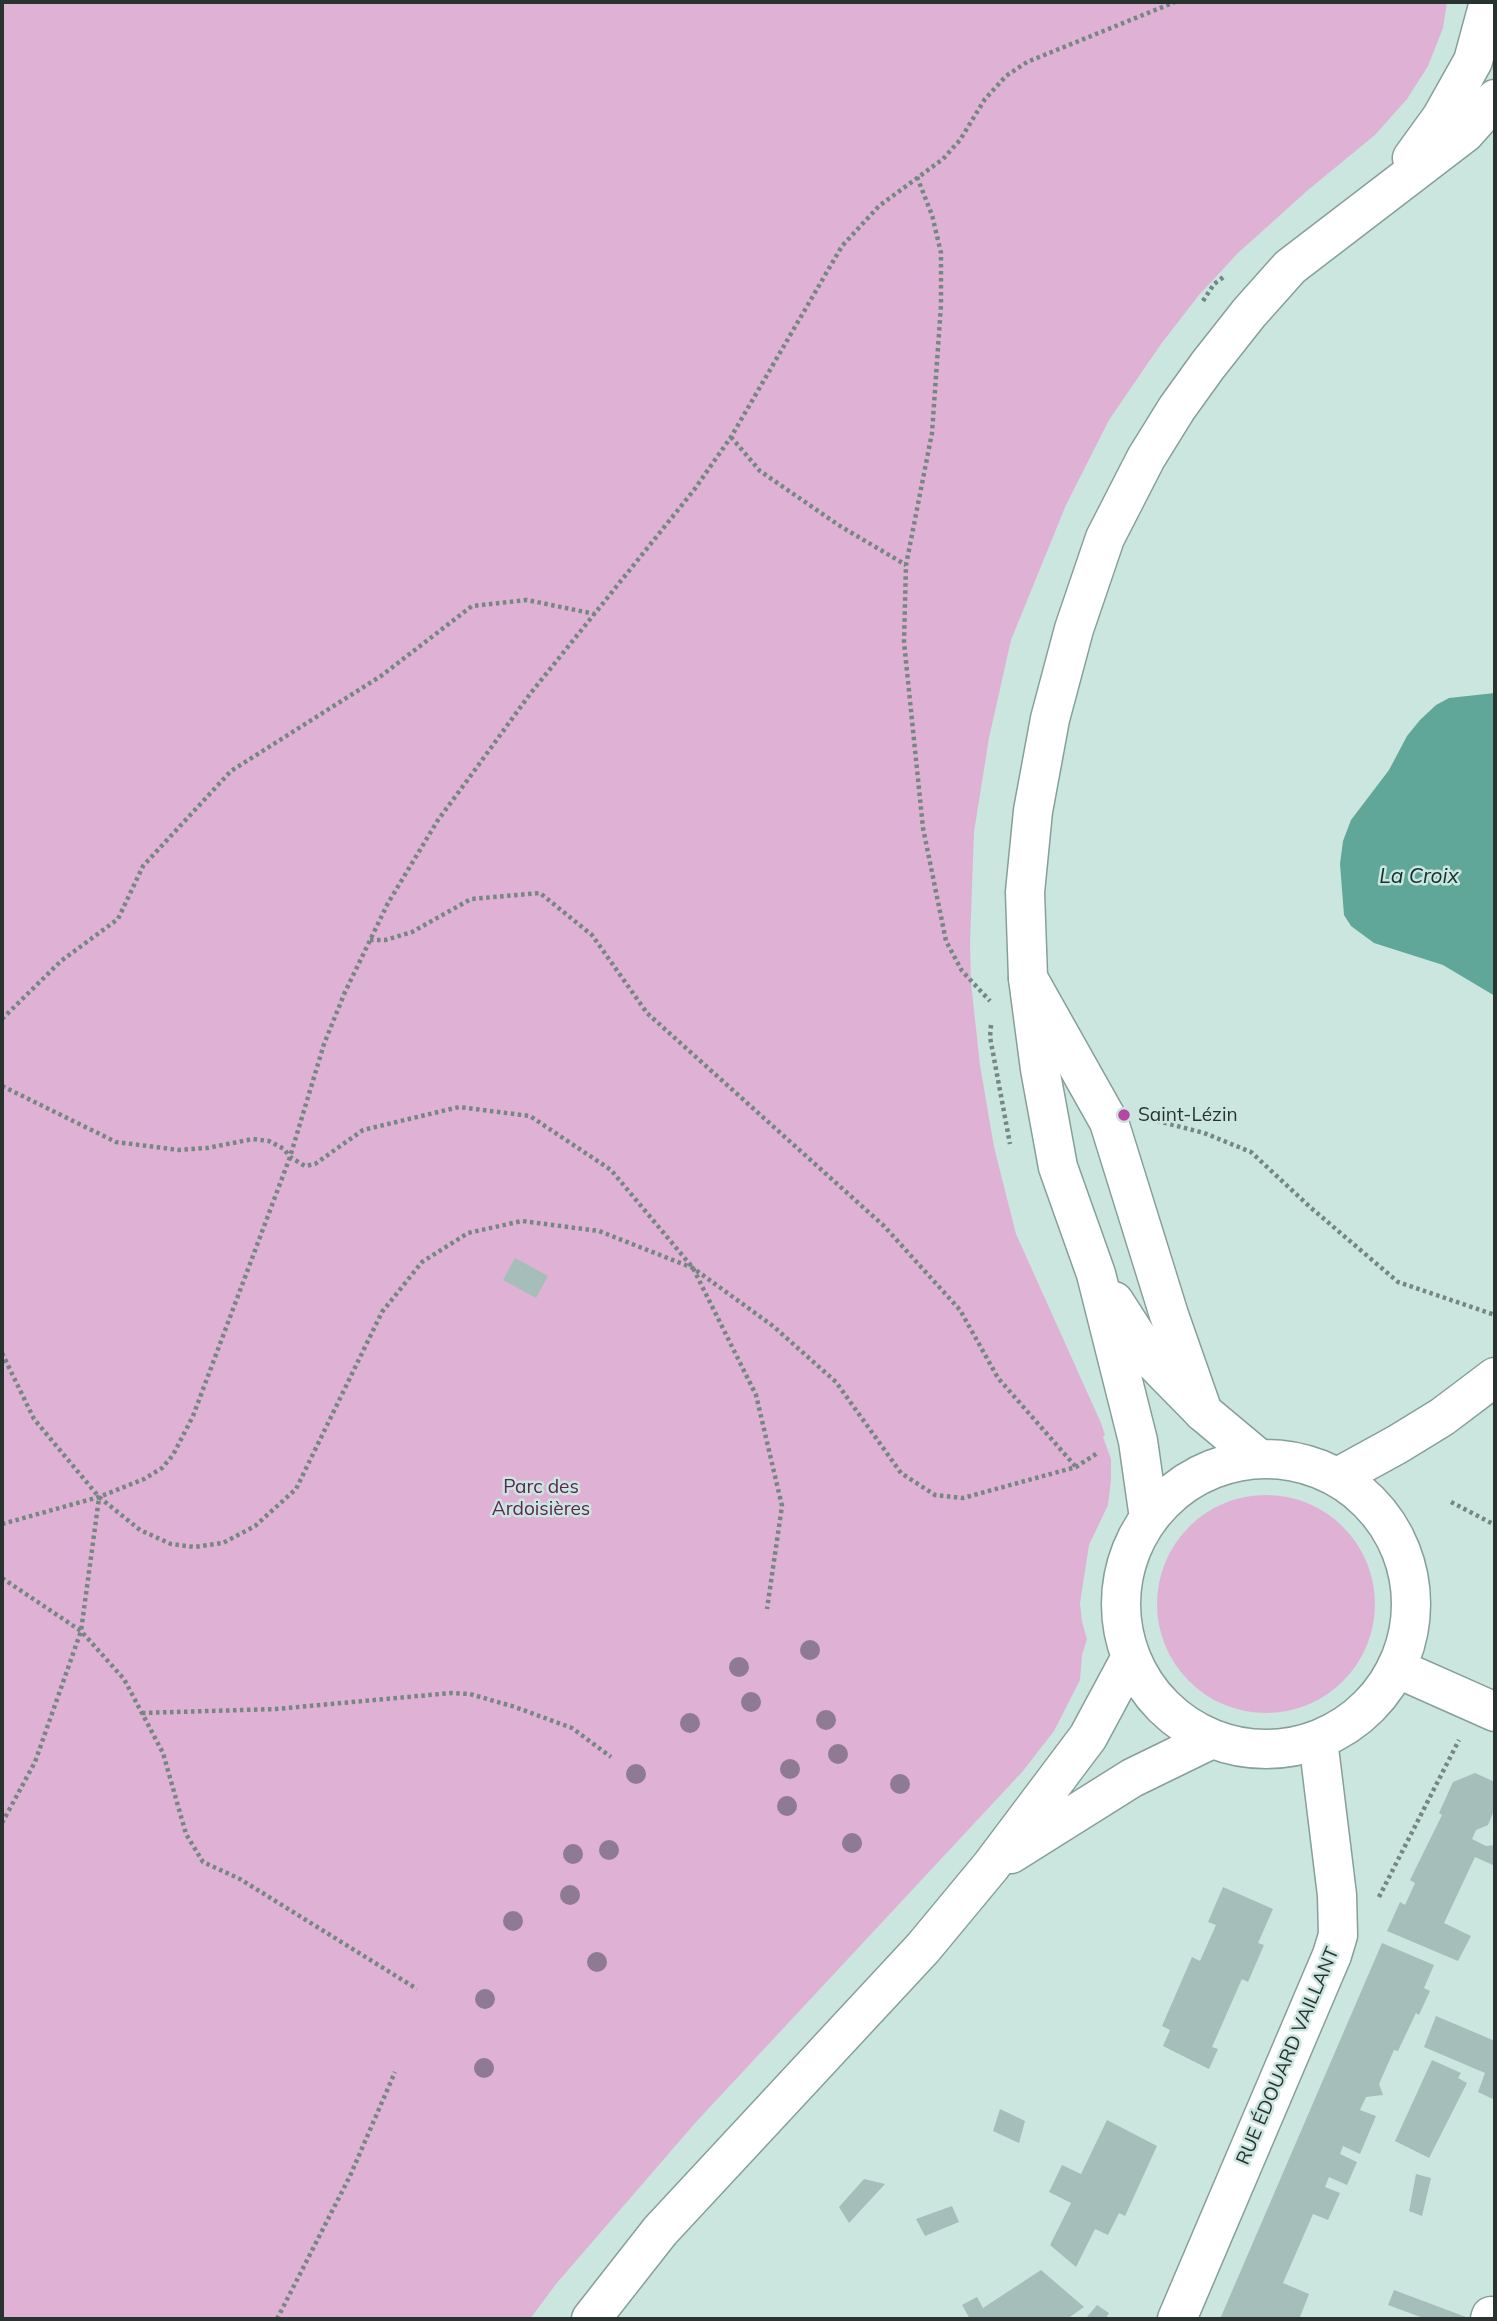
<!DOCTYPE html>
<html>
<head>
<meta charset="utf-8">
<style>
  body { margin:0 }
  #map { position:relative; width:1497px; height:2321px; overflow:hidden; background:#cbe5df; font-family:Mulish,sans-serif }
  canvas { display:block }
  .frame { position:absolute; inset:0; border:4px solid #28322f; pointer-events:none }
</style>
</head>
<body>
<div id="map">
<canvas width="1497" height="2321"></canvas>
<div class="frame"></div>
</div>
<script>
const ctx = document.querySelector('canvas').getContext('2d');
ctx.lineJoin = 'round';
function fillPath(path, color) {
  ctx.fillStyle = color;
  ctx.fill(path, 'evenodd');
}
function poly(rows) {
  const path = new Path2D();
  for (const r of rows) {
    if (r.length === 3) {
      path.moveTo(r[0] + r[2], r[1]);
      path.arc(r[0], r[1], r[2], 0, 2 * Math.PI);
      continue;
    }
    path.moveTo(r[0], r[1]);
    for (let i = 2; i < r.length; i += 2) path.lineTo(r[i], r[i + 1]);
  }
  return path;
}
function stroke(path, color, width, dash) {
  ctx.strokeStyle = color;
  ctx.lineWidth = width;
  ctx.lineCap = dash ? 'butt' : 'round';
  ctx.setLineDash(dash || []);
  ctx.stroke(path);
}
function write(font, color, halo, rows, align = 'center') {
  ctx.font = font + ' Mulish,sans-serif';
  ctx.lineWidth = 5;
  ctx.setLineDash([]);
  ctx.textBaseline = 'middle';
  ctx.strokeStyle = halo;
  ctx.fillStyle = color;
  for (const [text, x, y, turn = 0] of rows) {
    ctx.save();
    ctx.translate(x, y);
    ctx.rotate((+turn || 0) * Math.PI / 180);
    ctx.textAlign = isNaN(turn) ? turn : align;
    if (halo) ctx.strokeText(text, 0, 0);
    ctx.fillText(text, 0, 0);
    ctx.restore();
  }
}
const green = poly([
  [2,2,1447,2,1443,28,1428,66,1407,99,1375,135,1308,190,1238,253,1199,295,1161,344,1109,420,1066,505,1011,640,989,738,974,832,970,942,971,983,980,1065,994,1147,1016,1234,1101,1423,1105,1435,1103,1437,1111,1459,1111,1481,1108,1505,1089,1545,1080,1603,1082,1622,1087,1639,1082,1655,1080,1680,1054,1731,1023,1771,696,2122,556,2284,530,2319,2,2319],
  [1266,1604,109]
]);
const water = poly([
  [1495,693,1495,996,1443,965,1374,943,1351,926,1344,915,1340,864,1343,841,1351,820,1389,770,1407,736,1420,720,1436,705,1449,698]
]);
const building = poly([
  [515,1258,548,1276,536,1298,503,1280],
  [1475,1773,1495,1782,1495,1808,1488,1825,1476,1830,1472,1839,1486,1846,1495,1845,1495,1866,1475,1857,1444,1923,1471,1936,1458,1961,1387,1931,1400,1902,1405,1905,1415,1883,1410,1880,1442,1815,1439,1813,1453,1782],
  [1223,1887,1273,1909,1258,1943,1264,1945,1248,1982,1242,1979,1212,2047,1218,2049,1209,2069,1163,2046,1170,2030,1162,2026,1192,1957,1200,1961,1216,1925,1208,1922],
  [1382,1943,1434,1965,1424,1988,1430,1991,1419,2015,1416,2013,1398,2051,1394,2050,1379,2084,1383,2095,1366,2097,1360,2110,1376,2116,1360,2154,1343,2146,1340,2154,1357,2162,1347,2185,1329,2177,1325,2187,1340,2193,1328,2220,1313,2214,1283,2283,1309,2294,1300,2317,1306,2319,1220,2319],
  [1436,2016,1495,2041,1495,2100,1478,2092,1485,2073,1424,2047],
  [1432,2060,1461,2073,1458,2078,1467,2083,1429,2158,1395,2141],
  [1000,2109,1025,2121,1019,2143,993,2131],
  [1107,2120,1157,2146,1125,2216,1119,2213,1108,2235,1095,2229,1076,2267,1050,2245,1071,2203,1049,2192,1062,2165,1081,2174],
  [1416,2174,1431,2178,1422,2216,1409,2211],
  [864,2179,885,2184,849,2223,839,2207],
  [952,2206,959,2222,925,2236,916,2219],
  [1041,2270,1084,2307,1067,2319,970,2319,962,2305,977,2297,983,2308],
  [1394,2290,1466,2317,1465,2319,1426,2319,1388,2305],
  [1097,2305,1109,2313,1105,2319,1091,2319,1087,2317]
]);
const path = poly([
  [917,177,932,215,941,253,941,305,932,433,906,565,904,642,923,828,946,941,962,971,990,1001],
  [1203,301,1214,284,1225,276],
  [731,437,760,471,840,526,906,565],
  [370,940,385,940,412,932,471,899,540,893,592,935,647,1013,884,1226,960,1310,998,1378,1076,1467],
  [2,1019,61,961,118,919,143,866,231,771,381,676,472,606,527,600,595,614],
  [991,1025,990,1037,1010,1144],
  [2,1086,116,1142,179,1150,207,1148,253,1139,269,1141,284,1149,290,1157,305,1166,315,1164,363,1130,459,1107,530,1116,611,1170,693,1268,756,1395,782,1506,767,1609],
  [1150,1119,1204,1133,1251,1152,1310,1207,1398,1282,1495,1315],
  [2,1353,34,1419,99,1497,140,1530,171,1544,194,1547,223,1543,255,1526,296,1489,382,1312,422,1262,468,1233,522,1221,599,1231,693,1268,773,1326,836,1382,901,1473,935,1495,963,1498,1076,1467,1099,1452],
  [1451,1502,1495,1525],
  [2,1524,99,1497,144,1479,162,1468,173,1455,193,1416,290,1157,324,1044,345,992,388,903,438,820,469,778,530,694,694,490,731,437,842,246,879,206,943,159,960,140,985,99,1006,76,1027,62,1175,2],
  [2,1578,81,1631,124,1679,163,1753,186,1834,203,1862,240,1879,417,1989],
  [142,1713,276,1709,451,1693,470,1694,515,1707,572,1728,611,1757],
  [2,1823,35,1762,81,1631,99,1498],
  [1379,1897,1459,1740],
  [277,2319,350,2176,395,2072]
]);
const minor = poly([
  [1028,978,1109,1122,1169,1315,1203,1412],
  [1338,1477,1398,1444,1442,1417,1495,1377],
  [1396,1668,1495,1712],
  [1177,2319,1332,1955,1338,1935,1337,1895,1318,1740],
  [1490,2319,1491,2316,1495,2317]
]);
const major = poly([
  [1412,158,1441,118,1473,61,1489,2],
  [1114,1301,1152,1360,1203,1412,1258,1458],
  [1266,1604,145],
  [1149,1518,1138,1441,1096,1274,1058,1167,1040,1069,1028,978,1025,892,1033,811,1050,719,1074,629,1105,538,1146,458,1177,408,1208,365,1249,313,1290,267,1465,133,1495,99],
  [1011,1854,1132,1778,1212,1739],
  [591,2319,660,2231,923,1948,991,1866,1088,1737,1131,1657]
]);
const trees = [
  [810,1650],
  [739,1667],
  [751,1702],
  [826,1720],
  [690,1723],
  [838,1754],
  [790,1769],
  [636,1774],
  [900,1784],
  [787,1806],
  [852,1843],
  [609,1850],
  [573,1854],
  [570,1895],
  [513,1921],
  [597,1962],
  [485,1999],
  [484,2068]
];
const markers = [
  [1124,1115,7,"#b546a4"]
];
const poiNames = [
  ["Saint-Lézin",1138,1115]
];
const parkNames = [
  ["Parc des",541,1487],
  ["Ardoisières",541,1509]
];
const streetNames = [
  ["RUE ÉDOUARD VAILLANT",1288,2056,-67]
];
const waterNames = [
  ["La Croix",1419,877]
];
fillPath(green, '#dfb2d5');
fillPath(water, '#60a799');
fillPath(building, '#a6beb9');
stroke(minor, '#879f9a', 41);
stroke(major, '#879f9a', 41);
stroke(path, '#758782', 4.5, [3.5, 3.5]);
stroke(minor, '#fff', 38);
stroke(major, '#fff', 38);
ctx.fillStyle = '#8e7b93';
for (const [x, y] of trees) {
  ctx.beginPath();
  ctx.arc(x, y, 10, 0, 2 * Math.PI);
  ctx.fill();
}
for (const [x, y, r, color] of markers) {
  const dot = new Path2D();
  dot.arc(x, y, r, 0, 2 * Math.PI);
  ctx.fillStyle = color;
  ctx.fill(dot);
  stroke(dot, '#cbe5df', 2.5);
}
write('19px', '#28322f', '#cbe5df', poiNames, 'left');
write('19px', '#5d2454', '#cbe5df', parkNames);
write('19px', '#28322f', '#cbe5df', streetNames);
write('italic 21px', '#10332d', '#cbe5df', waterNames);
</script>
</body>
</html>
